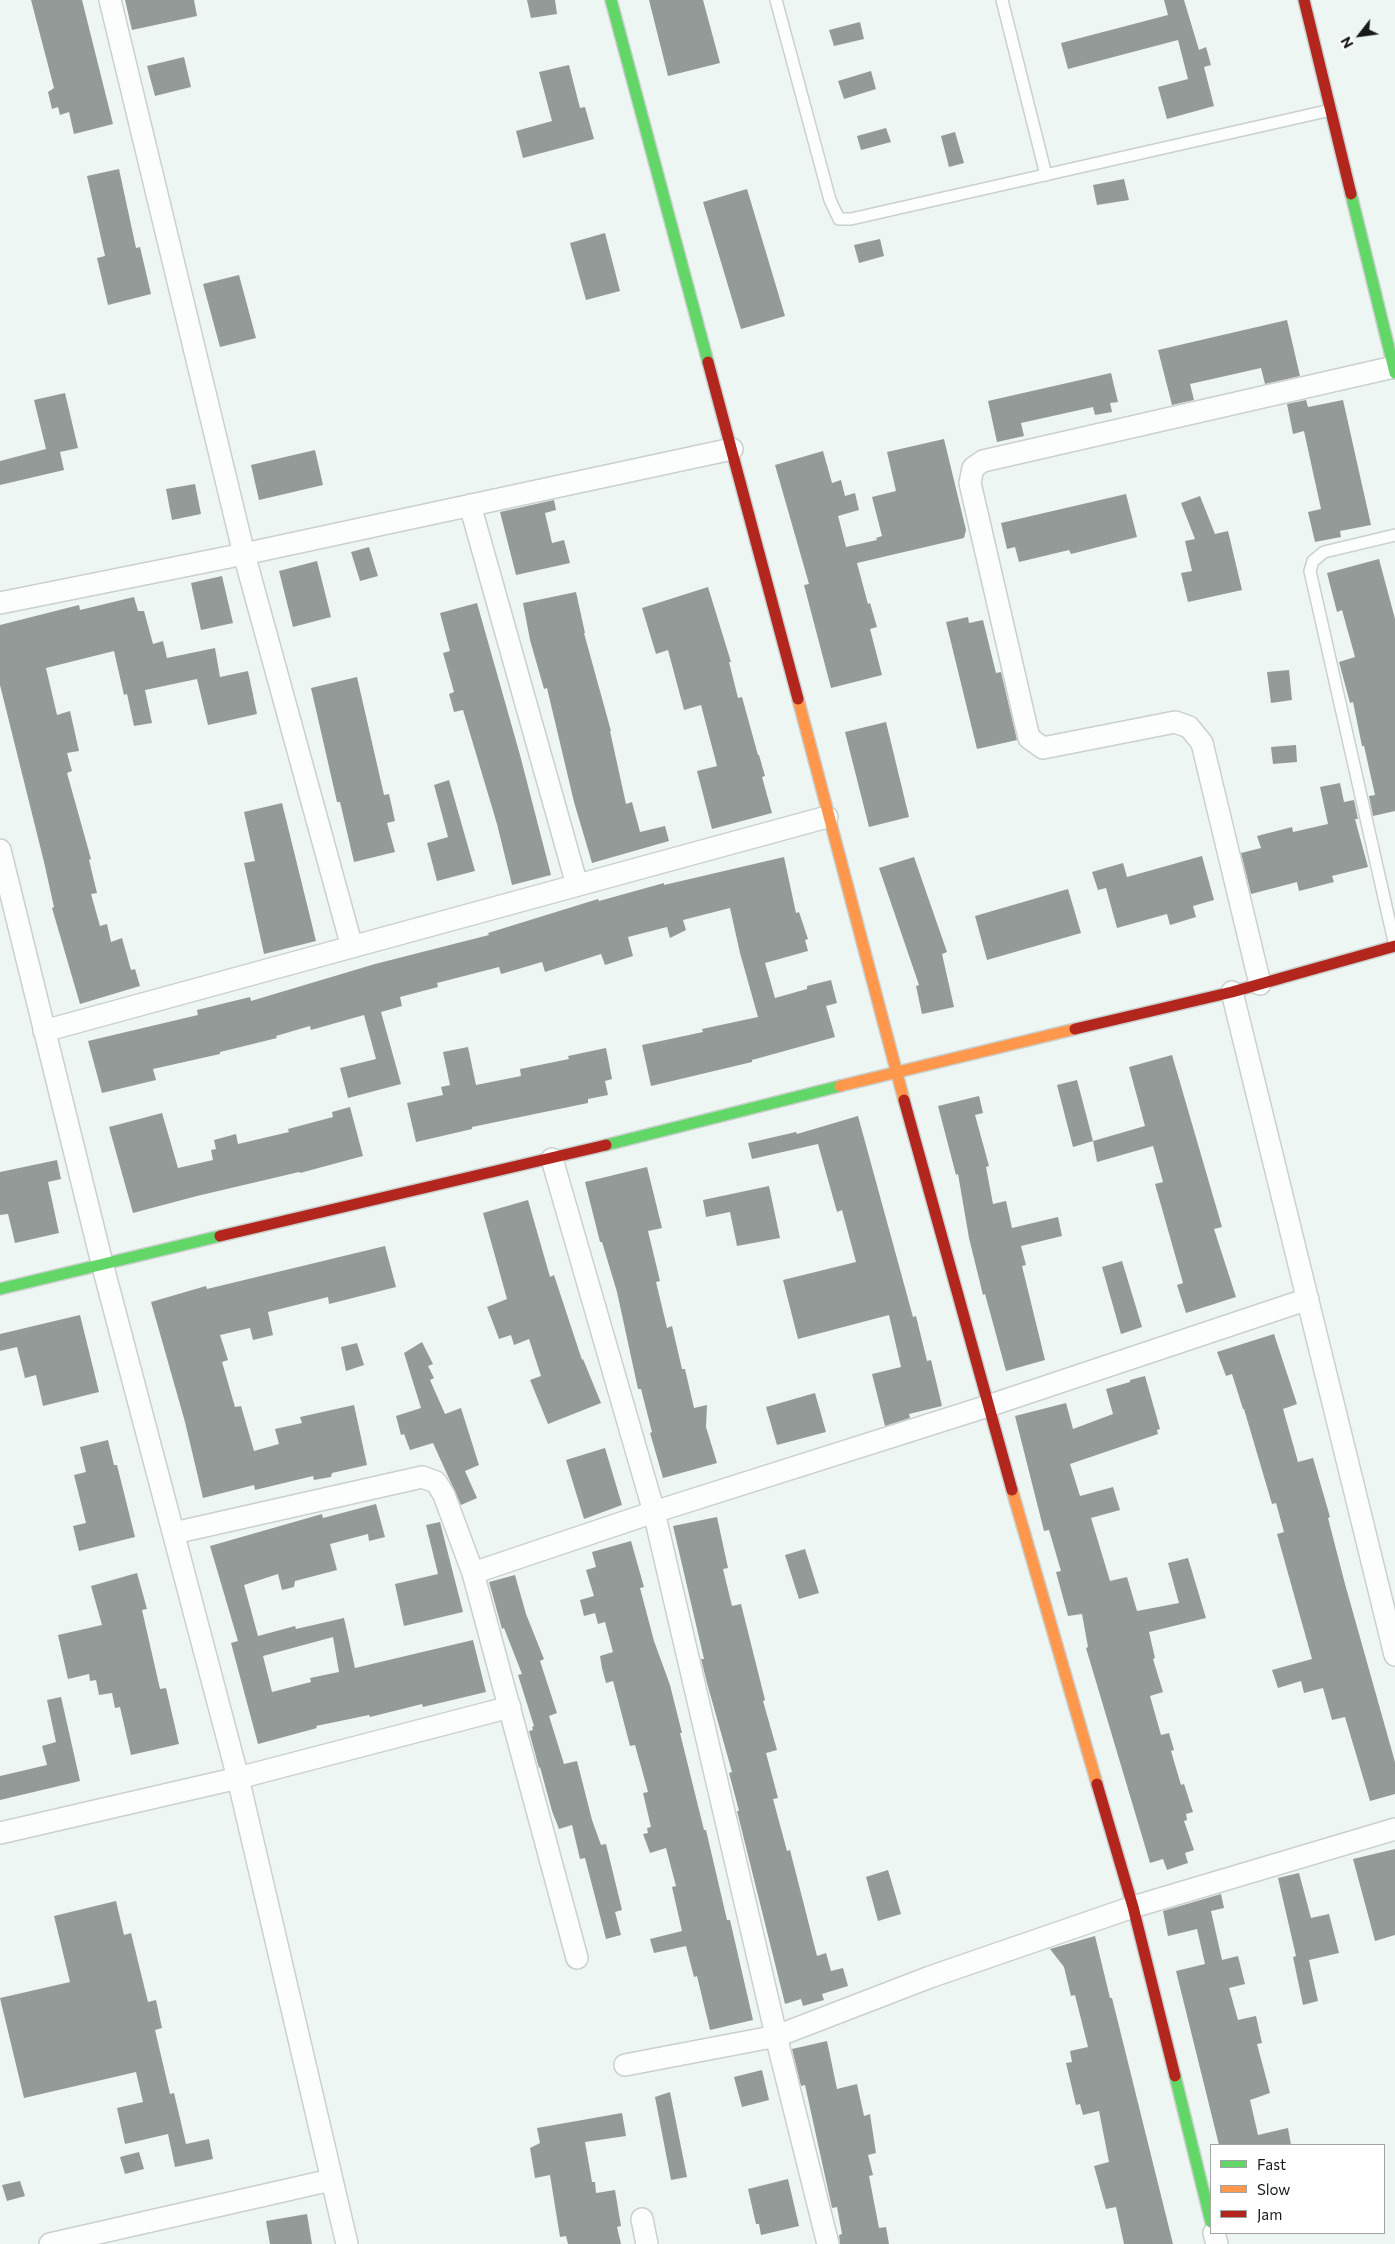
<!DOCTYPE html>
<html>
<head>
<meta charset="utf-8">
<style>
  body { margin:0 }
  #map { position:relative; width:1395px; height:2244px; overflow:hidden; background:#eef6f3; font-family:Commissioner,sans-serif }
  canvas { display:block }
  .legend { position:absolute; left:1210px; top:2144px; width:175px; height:90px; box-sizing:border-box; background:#fff; border:1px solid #a2a4a3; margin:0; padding:6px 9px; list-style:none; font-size:15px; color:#161b19 }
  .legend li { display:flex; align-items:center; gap:10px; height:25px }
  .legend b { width:25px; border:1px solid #a2a4a3 }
  .north { position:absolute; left:1335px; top:10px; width:50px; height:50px; -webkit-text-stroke:4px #fff; paint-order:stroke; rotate:240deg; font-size:14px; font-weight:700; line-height:20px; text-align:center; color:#161b19 }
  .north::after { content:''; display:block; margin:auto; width:18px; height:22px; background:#161b19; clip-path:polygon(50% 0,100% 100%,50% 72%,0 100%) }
</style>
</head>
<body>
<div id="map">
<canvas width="1395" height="2244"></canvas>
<ul class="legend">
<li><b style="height:6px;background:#63d668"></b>Fast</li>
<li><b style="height:6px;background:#ff974d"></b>Slow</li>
<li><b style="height:6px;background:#b3261e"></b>Jam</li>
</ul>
<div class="north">N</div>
</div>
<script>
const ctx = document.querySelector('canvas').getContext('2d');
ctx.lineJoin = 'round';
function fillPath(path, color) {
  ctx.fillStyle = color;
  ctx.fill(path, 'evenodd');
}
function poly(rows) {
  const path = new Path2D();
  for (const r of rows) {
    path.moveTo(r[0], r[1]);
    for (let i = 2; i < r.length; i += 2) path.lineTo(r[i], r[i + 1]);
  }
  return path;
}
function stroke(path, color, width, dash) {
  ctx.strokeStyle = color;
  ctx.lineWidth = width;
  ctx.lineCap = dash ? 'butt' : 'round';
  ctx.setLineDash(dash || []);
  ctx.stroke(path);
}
const building = poly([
  [31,0,82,0,113,124,74,134,69,112,60,115,58,107,52,109,48,92,54,88],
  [125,0,194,0,197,16,132,30],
  [527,0,555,0,557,14,531,18],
  [649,0,703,0,720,63,668,76],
  [1164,0,1184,0,1199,50,1206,47,1211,65,1204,67,1214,106,1167,119,1158,87,1188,79,1178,40,1068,69,1061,43,1168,15],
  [860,22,864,39,834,46,829,30],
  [184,57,191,87,155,96,147,66],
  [569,65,580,108,585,107,594,139,523,158,516,131,552,121,539,72],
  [871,71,876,89,844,99,838,81],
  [886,128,891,142,861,150,857,136],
  [955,132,964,163,949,167,941,136],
  [119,169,136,248,140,247,151,294,108,305,97,258,105,256,87,176],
  [1124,179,1129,200,1097,205,1093,185],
  [747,189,785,316,741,329,703,202],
  [605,233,620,291,586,300,570,243],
  [880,239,884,256,859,263,854,245],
  [239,275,256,338,220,347,203,284],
  [1287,320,1300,376,1265,384,1261,368,1190,384,1194,400,1172,405,1158,350],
  [1111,373,1118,402,1110,403,1112,412,1095,415,1093,407,1021,423,1024,436,997,442,988,401],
  [65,393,78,448,60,452,64,470,0,485,0,461,46,449,34,400],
  [1306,400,1308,407,1343,400,1371,525,1340,531,1341,537,1315,542,1308,512,1321,509,1304,431,1293,434,1287,404],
  [944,439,966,530,964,538,857,563,868,604,870,603,877,627,870,629,882,675,831,688,804,585,809,584,775,465,823,451,832,483,841,480,845,496,855,493,859,510,838,516,846,547,877,540,876,538,882,536,872,497,896,491,887,452],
  [315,450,323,485,259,500,251,465],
  [195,484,201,514,172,520,166,489],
  [1126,494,1137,537,1071,554,1069,550,1019,562,1015,547,1007,549,1001,523],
  [1200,496,1215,534,1228,531,1242,590,1188,602,1181,573,1192,571,1185,541,1195,539,1181,503],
  [554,500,556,510,545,513,552,543,564,540,570,563,516,575,500,512],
  [369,547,378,576,360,581,351,552],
  [1379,559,1395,619,1395,811,1373,816,1369,796,1375,795,1364,746,1362,746,1353,702,1350,703,1339,662,1355,657,1342,610,1337,612,1327,573],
  [317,561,331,617,293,627,279,571],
  [222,576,233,623,201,630,191,583],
  [708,587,731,662,729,662,738,698,742,697,758,755,759,755,765,776,762,777,772,813,712,829,697,771,717,766,701,705,684,710,668,650,656,654,642,608],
  [576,592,585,633,584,633,611,731,610,731,626,804,632,802,640,832,665,826,669,841,592,863,574,802,547,688,544,689,530,640,523,603],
  [134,597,138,611,144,611,153,644,163,641,167,658,215,648,220,677,248,671,257,714,208,725,197,679,145,690,152,723,134,726,127,694,124,695,114,651,46,668,57,715,70,711,79,751,67,753,72,771,67,773,91,859,89,860,97,893,91,894,100,926,107,924,111,942,122,938,131,970,135,969,140,986,80,1004,52,908,54,907,44,862,0,685,0,625,79,605,80,610],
  [477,603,520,755,551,875,512,885,497,824,463,710,454,712,449,694,454,692,443,653,450,651,440,613],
  [968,617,969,623,983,620,996,673,1001,672,1017,740,977,749,946,622],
  [1289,670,1292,700,1271,703,1267,672],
  [357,677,384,795,389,794,395,821,387,823,395,852,354,862,340,802,337,802,311,688],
  [886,722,909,817,869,827,845,732],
  [1296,745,1297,762,1273,764,1271,747],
  [449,780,475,871,437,881,427,843,448,837,434,785],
  [1340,783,1344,802,1354,800,1358,819,1355,819,1368,867,1332,876,1334,882,1299,891,1297,882,1251,894,1241,853,1261,848,1257,836,1292,827,1293,832,1328,824,1320,787],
  [282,803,316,941,264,954,244,863,255,861,244,812],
  [1202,856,1214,900,1193,906,1196,917,1170,925,1167,914,1117,928,1106,888,1098,890,1092,872,1123,863,1127,877],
  [784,857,796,913,799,912,808,939,805,940,808,951,765,963,775,998,807,989,807,986,831,980,837,1003,826,1006,835,1037,752,1060,752,1062,651,1086,642,1045,703,1032,702,1029,758,1017,740,953,730,908,683,920,686,930,670,938,667,927,628,937,633,956,605,965,601,954,545,972,542,962,501,974,499,967,437,983,438,987,400,997,402,1006,381,1012,401,1084,348,1098,340,1068,376,1059,364,1015,311,1030,310,1026,276,1036,277,1038,220,1052,220,1054,153,1069,156,1080,102,1093,88,1041,198,1015,197,1010,250,997,251,1001,375,964,489,935,488,933,598,899,599,901,664,883,664,885],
  [914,857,947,952,942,954,954,1007,922,1014,916,986,919,985,879,868],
  [1068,889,1081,933,987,960,975,916],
  [468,1047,476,1085,521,1076,520,1069,569,1059,568,1056,606,1048,612,1079,605,1081,608,1095,588,1099,588,1103,472,1127,472,1129,416,1142,407,1103,443,1095,441,1087,450,1085,443,1052],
  [1172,1055,1222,1227,1214,1229,1236,1297,1186,1313,1177,1285,1183,1283,1155,1184,1163,1182,1153,1146,1097,1162,1093,1141,1145,1126,1129,1067],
  [1077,1080,1093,1141,1073,1147,1057,1085],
  [979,1096,983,1113,975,1115,989,1166,986,1167,993,1204,1006,1201,1012,1228,1058,1217,1062,1236,1021,1246,1026,1265,1022,1266,1045,1360,1006,1371,985,1294,983,1295,969,1238,958,1174,956,1175,938,1106],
  [350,1107,363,1156,300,1173,299,1172,197,1196,133,1213,109,1127,162,1113,178,1168,213,1160,211,1150,216,1149,214,1140,236,1134,238,1144,289,1132,288,1129,333,1117,332,1112],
  [858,1116,913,1317,916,1316,927,1361,931,1360,942,1406,909,1414,910,1418,885,1426,872,1374,901,1367,889,1315,798,1339,783,1280,856,1262,842,1210,837,1212,818,1144,752,1159,748,1143,796,1132,797,1134],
  [57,1160,61,1179,48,1182,59,1233,15,1243,8,1214,0,1215,0,1172],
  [647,1167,662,1228,648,1231,660,1281,656,1282,667,1328,672,1326,682,1369,685,1369,694,1408,707,1405,706,1427,717,1463,663,1478,650,1433,652,1432,641,1389,638,1389,617,1292,602,1242,600,1242,585,1182],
  [769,1186,780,1238,737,1246,730,1212,706,1217,703,1200],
  [528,1200,550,1277,554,1275,582,1360,583,1359,601,1403,548,1424,530,1380,541,1376,529,1339,514,1345,511,1335,499,1339,487,1307,507,1299,483,1213],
  [385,1246,396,1287,329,1304,328,1297,268,1312,273,1335,253,1340,250,1328,220,1335,228,1360,222,1362,235,1407,241,1406,254,1451,279,1444,275,1429,302,1423,300,1417,354,1405,367,1465,332,1473,331,1477,314,1480,313,1476,255,1490,254,1485,203,1498,185,1422,151,1302,206,1286,207,1289],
  [1122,1261,1142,1327,1121,1334,1102,1267],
  [80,1315,99,1392,43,1406,36,1375,25,1378,17,1347,0,1351,0,1334],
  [1274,1334,1297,1404,1283,1409,1298,1462,1313,1458,1330,1517,1328,1518,1345,1584,1395,1762,1395,1794,1370,1801,1345,1717,1332,1720,1323,1688,1304,1693,1301,1681,1278,1688,1272,1670,1312,1659,1277,1534,1284,1532,1276,1503,1272,1504,1244,1409,1243,1409,1232,1374,1226,1376,1217,1352],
  [422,1342,433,1364,428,1366,434,1378,430,1380,445,1414,461,1408,478,1462,479,1465,465,1471,477,1498,461,1505,433,1443,410,1450,404,1434,401,1435,396,1416,421,1408,404,1353],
  [357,1343,364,1365,346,1371,341,1347],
  [1145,1376,1160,1429,1157,1430,1158,1434,1070,1464,1080,1496,1113,1487,1120,1510,1091,1518,1110,1581,1127,1577,1137,1611,1179,1603,1168,1563,1188,1558,1206,1618,1149,1632,1155,1658,1153,1659,1163,1692,1150,1696,1161,1735,1169,1733,1174,1750,1171,1751,1181,1785,1184,1784,1193,1812,1186,1814,1187,1820,1184,1821,1194,1850,1185,1853,1188,1863,1167,1870,1163,1859,1150,1863,1086,1648,1088,1647,1082,1614,1068,1616,1056,1572,1061,1571,1049,1530,1044,1531,1015,1416,1066,1403,1073,1429,1113,1414,1106,1389,1130,1382,1130,1380],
  [815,1393,826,1432,777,1445,766,1407],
  [108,1440,114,1465,117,1465,135,1537,79,1551,73,1526,86,1523,74,1475,86,1472,80,1447],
  [605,1448,622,1505,584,1519,566,1460],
  [376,1504,385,1537,369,1541,368,1534,330,1544,337,1570,295,1581,294,1587,282,1590,278,1574,244,1585,258,1636,295,1626,296,1629,344,1618,355,1668,473,1640,486,1692,423,1707,422,1704,370,1717,369,1715,316,1726,317,1728,258,1744,231,1643,238,1641,210,1546,322,1514,323,1518],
  [333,1637,339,1672,310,1678,311,1682,272,1692,263,1656],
  [717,1517,728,1568,723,1569,732,1606,741,1604,765,1700,763,1701,777,1750,766,1753,778,1798,773,1799,787,1851,790,1850,817,1956,826,1953,831,1971,843,1968,848,1986,822,1994,824,2000,803,2006,801,1999,785,2004,737,1811,739,1811,729,1773,732,1772,707,1683,701,1659,704,1659,673,1526],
  [440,1522,463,1612,404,1626,395,1584,438,1574,426,1525],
  [631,1541,644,1587,640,1588,654,1641,670,1685,682,1733,680,1733,704,1830,706,1830,727,1920,730,1920,753,2020,710,2030,697,1976,694,1977,686,1946,654,1953,650,1939,682,1931,672,1887,676,1886,666,1848,650,1853,643,1834,648,1833,647,1828,651,1827,643,1793,648,1792,635,1745,630,1746,613,1681,606,1683,602,1668,600,1656,613,1652,605,1622,598,1624,595,1613,584,1616,580,1600,594,1596,586,1570,596,1567,592,1552],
  [805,1549,819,1593,799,1599,785,1555],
  [137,1573,147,1609,142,1610,160,1689,166,1688,179,1744,131,1755,120,1707,115,1708,112,1693,99,1695,96,1680,90,1681,89,1674,68,1679,58,1635,102,1625,91,1586],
  [515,1575,526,1614,544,1659,540,1661,557,1713,549,1716,564,1764,577,1761,592,1820,601,1845,606,1844,622,1910,615,1912,621,1935,606,1939,585,1858,580,1859,572,1825,559,1829,552,1811,540,1767,539,1768,529,1731,533,1730,532,1727,534,1726,518,1675,522,1674,504,1628,502,1629,489,1582],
  [61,1697,80,1781,0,1800,0,1776,47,1765,42,1746,56,1742,47,1700],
  [1395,1849,1395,1935,1375,1941,1353,1859],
  [888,1870,901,1914,878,1921,866,1877],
  [1299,1873,1311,1918,1329,1914,1339,1953,1309,1960,1318,2001,1303,2005,1293,1957,1296,1956,1278,1878],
  [1221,1894,1224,1908,1211,1911,1222,1960,1238,1956,1245,1984,1229,1988,1238,2020,1256,2016,1262,2043,1257,2044,1270,2093,1250,2100,1258,2135,1288,2128,1291,2145,1219,2145,1176,1971,1205,1964,1197,1929,1168,1936,1163,1911],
  [116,1901,124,1935,131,1933,148,2002,156,2000,162,2028,155,2030,170,2094,174,2093,186,2144,209,2139,213,2159,175,2167,168,2134,125,2144,117,2108,143,2102,136,2072,24,2098,0,1998,70,1982,54,1916],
  [1095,1936,1110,1998,1112,1998,1173,2244,1124,2244,1116,2207,1106,2209,1094,2166,1109,2162,1099,2111,1083,2115,1080,2104,1076,2105,1066,2063,1072,2062,1070,2051,1088,2047,1075,1995,1071,1996,1064,1967,1050,1949],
  [827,2041,837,2089,857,2084,864,2116,870,2114,876,2153,868,2155,873,2175,869,2176,879,2228,886,2227,889,2244,840,2244,839,2235,842,2234,837,2207,832,2208,805,2085,801,2086,792,2049],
  [762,2070,769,2100,742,2107,734,2077],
  [670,2092,687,2177,671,2180,655,2097],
  [622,2113,626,2136,585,2142,592,2182,595,2182,596,2193,615,2190,621,2226,617,2227,621,2244,568,2244,566,2236,560,2237,550,2175,535,2178,530,2148,540,2143,537,2128],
  [139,2152,144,2169,125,2174,120,2157],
  [788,2179,799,2226,761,2235,759,2224,756,2224,748,2189],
  [20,2181,25,2196,7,2201,2,2185],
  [307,2214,312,2244,270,2244,266,2221]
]);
const lane = poly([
  [776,0,830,200,839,219,851,219,1331,110],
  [1002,0,1046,175],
  [1395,946,1310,571,1313,561,1324,552,1395,535]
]);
const street = poly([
  [110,0,244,554,352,947],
  [470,505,577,885],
  [0,603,244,554,732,449],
  [0,850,102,1263,238,1778,347,2244],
  [1260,984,1202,743,1189,727,1175,722,1043,748,1029,738,970,483,973,468,983,461,1394,367],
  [1232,992,1395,1655],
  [44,1031,827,817],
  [552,1159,654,1512,780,2052,828,2244],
  [174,1533,422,1477,436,1482,444,1495,473,1573,577,1958],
  [473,1573,654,1512,988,1406,1308,1299],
  [0,1833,238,1778,510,1707],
  [625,2065,777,2036,930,1977,1133,1907,1395,1829],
  [642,2219,647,2244],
  [1214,2233,1217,2244],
  [50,2244,331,2180]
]);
const fast = poly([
  [611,0,708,362],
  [1351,194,1395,373],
  [606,1145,840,1086],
  [0,1289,220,1236],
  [1175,2076,1211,2222]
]);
const slow = poly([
  [798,699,904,1100],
  [840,1086,1075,1029],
  [1012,1490,1097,1784]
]);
const jam = poly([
  [1304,0,1351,194],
  [708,362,798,699],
  [1075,1029,1232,992,1395,946],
  [904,1100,1012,1490],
  [220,1236,606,1145],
  [1097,1784,1133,1907,1175,2076]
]);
fillPath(building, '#949a98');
stroke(lane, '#cad0ce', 14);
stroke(street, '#cad0ce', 24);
stroke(fast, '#cad0ce', 14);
stroke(slow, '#cad0ce', 14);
stroke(jam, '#cad0ce', 14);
stroke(lane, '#fcfefd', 11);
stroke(street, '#fcfefd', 21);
stroke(fast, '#63d668', 11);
stroke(slow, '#ff974d', 11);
stroke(jam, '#b3261e', 11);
</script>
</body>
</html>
